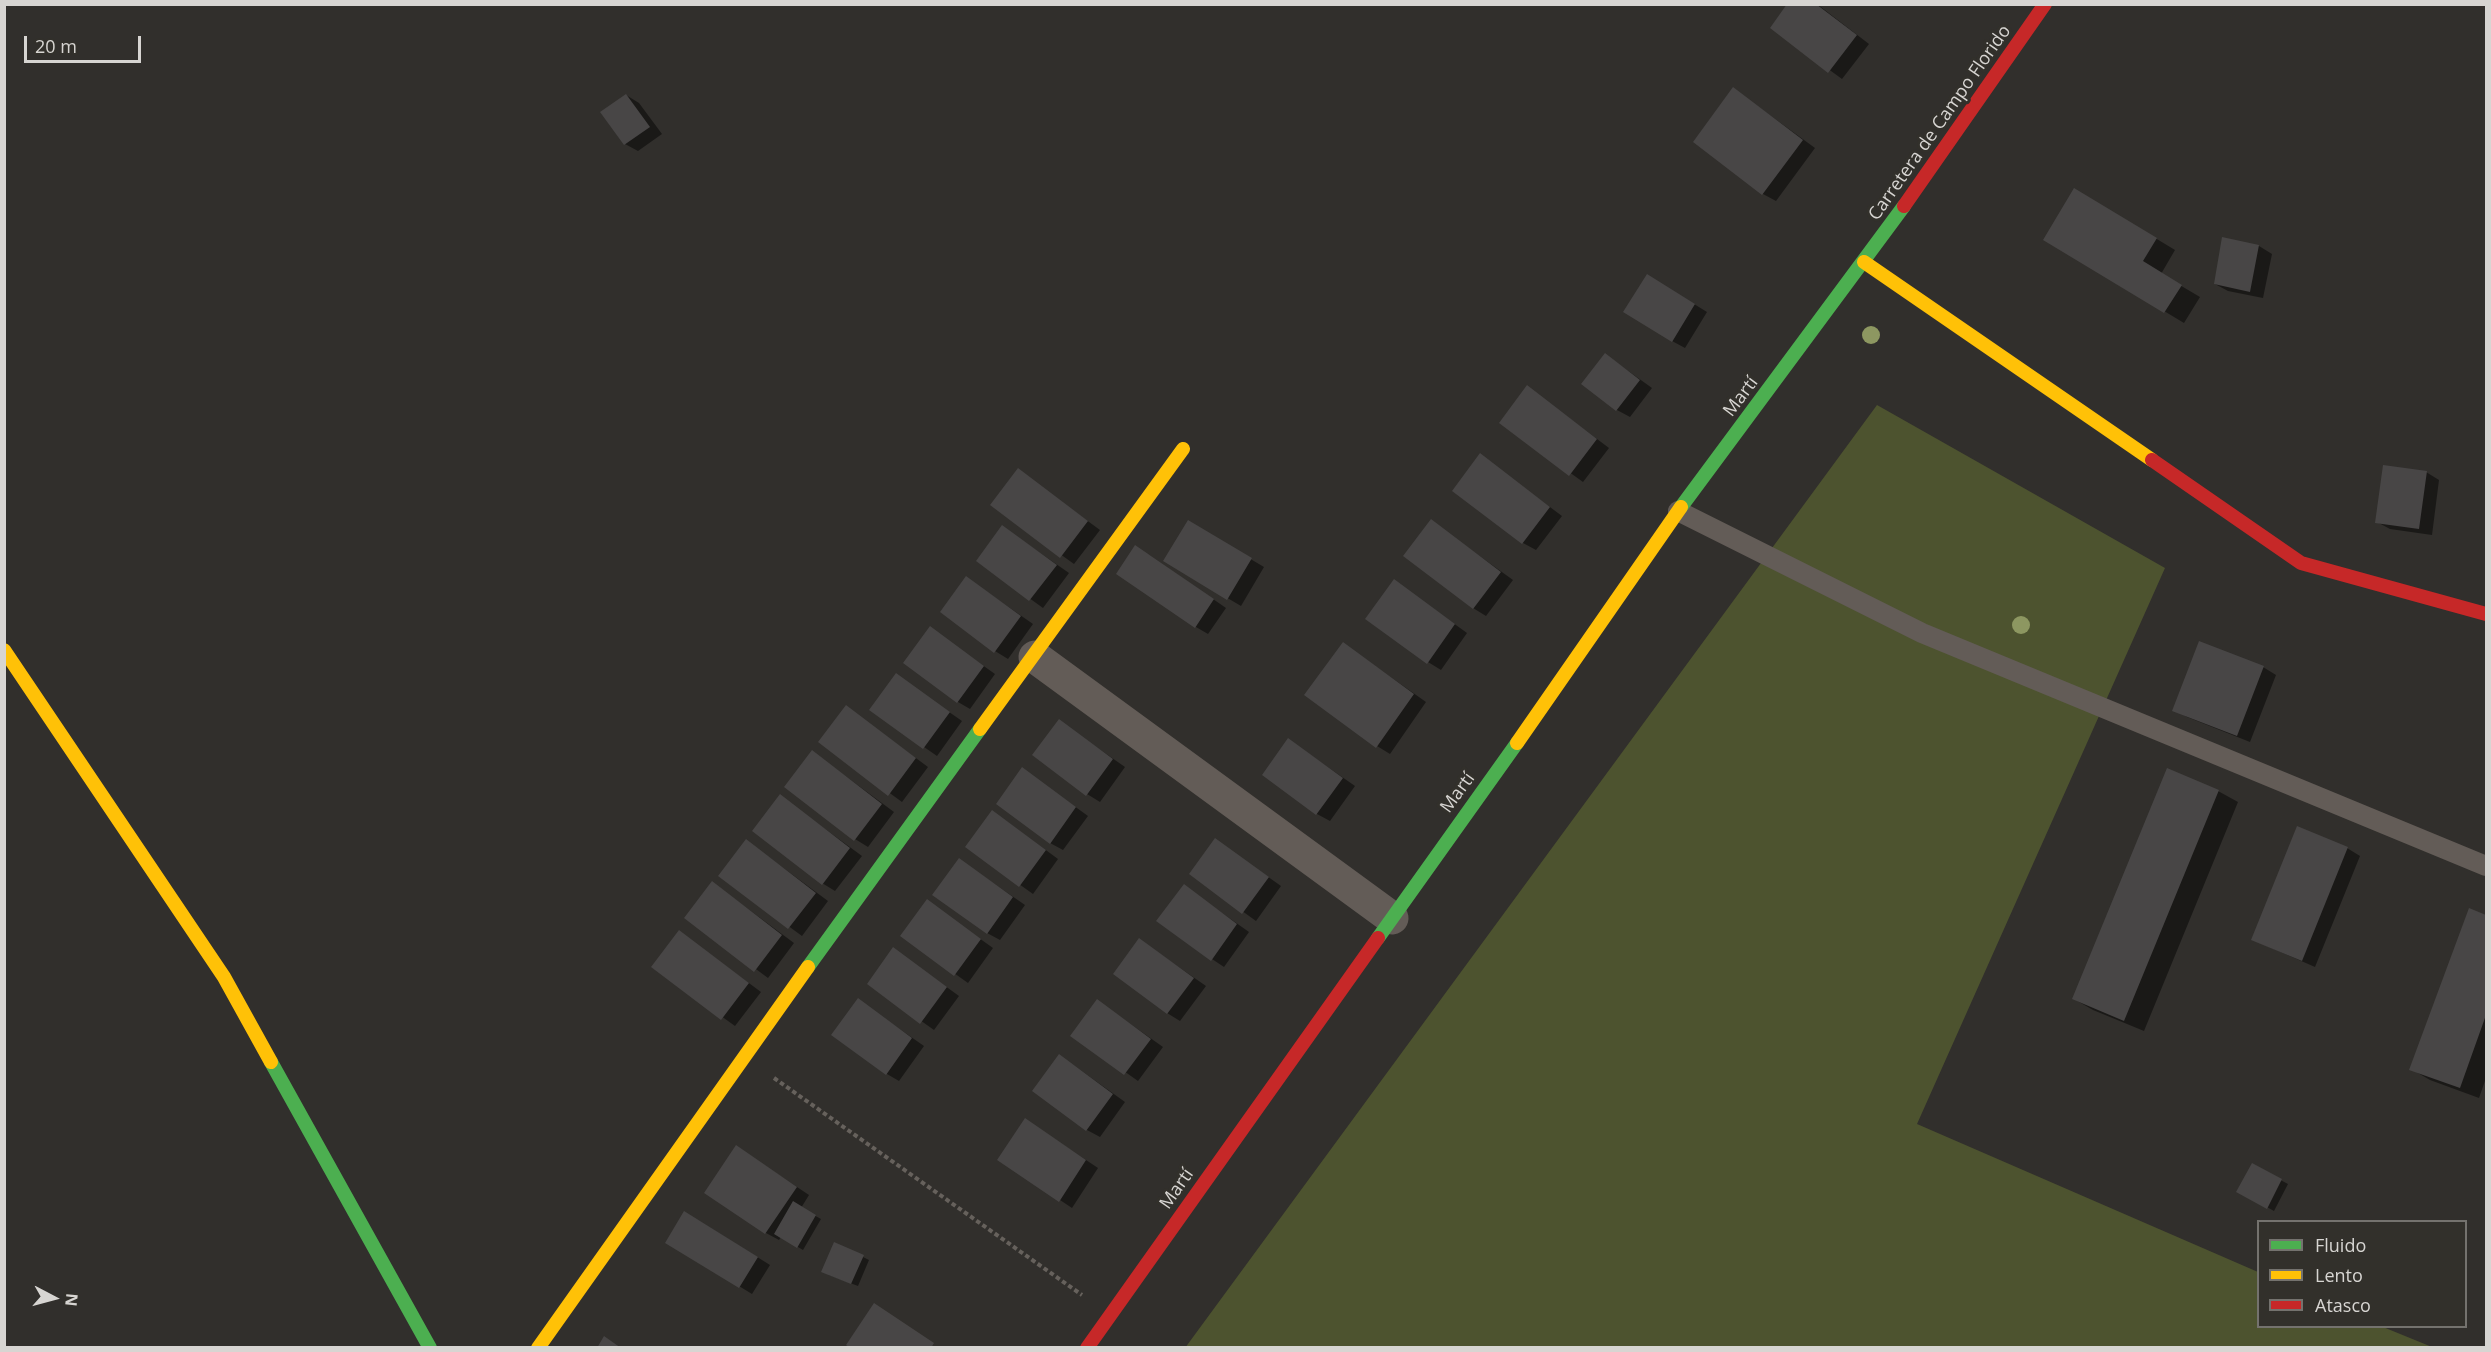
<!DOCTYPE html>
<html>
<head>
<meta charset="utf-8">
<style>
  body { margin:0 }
  #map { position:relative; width:2491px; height:1352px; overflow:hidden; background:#312f2c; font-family:"Open Sans",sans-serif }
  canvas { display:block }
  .frame { position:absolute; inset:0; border:6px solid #d7d5d2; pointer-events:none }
  .legend { position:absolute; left:2257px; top:1220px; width:210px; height:108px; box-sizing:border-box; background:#32302b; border:2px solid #74726e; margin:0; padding:8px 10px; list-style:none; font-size:18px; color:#d7d5d2 }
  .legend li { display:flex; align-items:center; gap:12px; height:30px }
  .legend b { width:30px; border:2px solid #74726e }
  .north { position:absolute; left:24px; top:1268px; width:60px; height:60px; -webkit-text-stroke:4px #32302b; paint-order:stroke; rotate:96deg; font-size:16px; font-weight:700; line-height:24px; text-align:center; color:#d7d5d2 }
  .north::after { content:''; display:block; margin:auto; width:21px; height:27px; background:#d7d5d2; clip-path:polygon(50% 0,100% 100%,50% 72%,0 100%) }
  .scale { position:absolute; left:24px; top:36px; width:117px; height:27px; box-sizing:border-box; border:3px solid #d7d5d2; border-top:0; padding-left:8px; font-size:18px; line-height:21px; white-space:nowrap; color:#d7d5d2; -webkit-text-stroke:4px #32302b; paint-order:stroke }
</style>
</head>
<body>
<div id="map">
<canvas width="2491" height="1352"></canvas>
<div class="frame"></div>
<ul class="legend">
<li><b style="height:8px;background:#4caf50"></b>Fluido</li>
<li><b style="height:8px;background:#ffc107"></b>Lento</li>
<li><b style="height:8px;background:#c62828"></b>Atasco</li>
</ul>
<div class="north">N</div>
<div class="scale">20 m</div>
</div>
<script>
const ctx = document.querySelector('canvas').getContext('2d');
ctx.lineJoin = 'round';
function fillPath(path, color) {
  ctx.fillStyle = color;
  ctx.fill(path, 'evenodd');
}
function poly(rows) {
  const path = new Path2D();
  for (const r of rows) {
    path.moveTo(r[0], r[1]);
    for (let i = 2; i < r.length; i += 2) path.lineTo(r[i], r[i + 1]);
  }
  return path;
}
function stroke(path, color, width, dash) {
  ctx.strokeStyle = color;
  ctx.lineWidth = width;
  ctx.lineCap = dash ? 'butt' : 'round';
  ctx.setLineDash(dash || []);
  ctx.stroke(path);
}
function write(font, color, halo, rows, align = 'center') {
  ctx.font = font + ' "Open Sans",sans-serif';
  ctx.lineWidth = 6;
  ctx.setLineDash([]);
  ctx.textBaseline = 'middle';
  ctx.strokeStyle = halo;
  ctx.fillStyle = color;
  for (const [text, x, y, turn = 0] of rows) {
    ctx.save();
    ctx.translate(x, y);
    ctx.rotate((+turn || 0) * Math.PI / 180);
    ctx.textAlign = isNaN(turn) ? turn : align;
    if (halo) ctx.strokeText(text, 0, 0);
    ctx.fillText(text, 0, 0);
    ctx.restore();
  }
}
const green = poly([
  [1877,405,2165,568,1917,1124,2258,1272,2258,1326,2383,1327,2432,1347,1185,1348]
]);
const shadow = poly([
  [1789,4,1817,4,1869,44,1842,79,1772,28],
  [1734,89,1815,148,1776,201,1763,194],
  [626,95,639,103,662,134,638,151,625,144],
  [2094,201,2175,250,2161,274,2200,297,2184,323,2046,240],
  [2224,239,2259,246,2272,254,2263,298,2228,291,2215,284],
  [1660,283,1707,312,1685,348,1672,341],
  [1606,355,1652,388,1630,417,1617,410],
  [1528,387,1609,448,1583,482,1501,423],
  [1480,455,1562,516,1536,550,1523,543],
  [1018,470,1100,530,1074,564,992,505],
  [2426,472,2439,480,2432,535,2390,529,2377,522],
  [1431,521,1513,580,1486,616,1473,608],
  [1188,522,1264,567,1241,606,1165,561],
  [1003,527,1069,573,1043,608,978,561],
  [1148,554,1226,608,1208,634,1196,627],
  [967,578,1033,624,1008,659,995,651],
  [1395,581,1467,633,1441,670,1428,662],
  [930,628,995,674,970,709,958,702],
  [1344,644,1426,702,1390,754,1377,746],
  [2263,667,2276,675,2250,742,2187,717,2174,710],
  [896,675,962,721,937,756,871,710],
  [847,707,928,767,902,802,820,742],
  [1059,721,1125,767,1100,802,1087,794],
  [1289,740,1355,786,1330,821,1317,814],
  [813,752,894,812,868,847,855,839],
  [1023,769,1088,816,1063,850,1050,843],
  [2218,791,2238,802,2144,1031,2093,1010,2074,999],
  [780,796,862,856,835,891,822,883],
  [1005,820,1058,859,1033,894,967,847],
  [1216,840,1281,886,1256,921,1191,874],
  [747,841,828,901,802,936,720,876],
  [2347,848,2360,856,2315,967,2253,940],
  [960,860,1025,905,1000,940,987,933],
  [713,883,794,943,768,978,687,918],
  [1184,886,1249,932,1224,967,1212,959],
  [927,901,993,948,968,983,902,936],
  [2470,910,2486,916,2486,1078,2479,1098,2430,1080,2411,1069],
  [680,932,761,992,735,1026,653,967],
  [1140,940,1206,986,1180,1021,1167,1013],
  [894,949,959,996,934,1030,869,984],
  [858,1000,924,1046,899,1081,887,1074],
  [1098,1001,1163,1047,1138,1081,1073,1035],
  [1072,1064,1125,1102,1100,1137,1087,1130],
  [1038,1128,1098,1168,1072,1208,1060,1200],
  [749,1155,809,1195,801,1208,821,1219,803,1250,781,1237,779,1240,766,1233,706,1192],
  [2252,1165,2288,1184,2274,1211,2238,1191],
  [698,1220,770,1265,752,1294,667,1242],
  [863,1257,869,1260,858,1286,829,1275]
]);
const building = poly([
  [1787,4,1816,4,1857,35,1828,73,1770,28],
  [1733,87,1803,140,1762,195,1693,142],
  [626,94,650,127,624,145,600,112],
  [2074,188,2157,238,2143,261,2182,285,2164,313,2043,240],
  [2222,237,2259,245,2250,292,2214,284],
  [1647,274,1695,304,1672,342,1623,312],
  [1605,353,1640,380,1616,411,1581,384],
  [1527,385,1597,439,1569,476,1499,423],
  [1480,453,1550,507,1522,544,1452,491],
  [2383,465,2427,471,2419,529,2375,523],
  [1018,468,1088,521,1060,558,990,505],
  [1431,519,1501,572,1473,609,1403,556],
  [1188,520,1252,558,1227,600,1163,561],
  [1002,525,1057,565,1029,601,976,561],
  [1135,545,1214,599,1195,628,1116,574],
  [966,576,1021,616,994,653,940,612],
  [1394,579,1455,624,1427,664,1365,619],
  [930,626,984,666,957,703,903,663],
  [2199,641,2264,666,2237,736,2172,711],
  [1343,642,1414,694,1376,748,1304,695],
  [896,673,950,712,923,749,869,710],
  [846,705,916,758,888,796,818,742],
  [1059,719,1113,759,1086,796,1032,755],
  [1288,738,1343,778,1316,815,1262,775],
  [812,750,882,804,854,841,784,787],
  [1022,767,1076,807,1050,844,996,804],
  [2167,768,2219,790,2124,1021,2072,999],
  [780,794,850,848,822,885,752,831],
  [992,810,1046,850,1019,887,965,847],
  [2297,826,2348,847,2302,961,2251,940],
  [1215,838,1269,877,1242,914,1189,874],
  [746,839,816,893,788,929,718,876],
  [959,858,1013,897,987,934,932,895],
  [712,881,782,935,754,972,684,918],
  [1184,884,1237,924,1211,961,1156,921],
  [927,899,981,939,954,976,900,936],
  [2469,908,2486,915,2486,1015,2460,1088,2409,1070],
  [679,930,749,983,721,1020,651,967],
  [1139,938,1194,978,1167,1014,1113,974],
  [893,947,947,987,920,1024,867,984],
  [858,998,912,1038,886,1075,831,1035],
  [1097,999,1151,1039,1124,1075,1070,1036],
  [1059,1054,1113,1094,1086,1131,1032,1091],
  [1025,1118,1086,1160,1059,1202,997,1160],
  [736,1145,797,1187,765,1234,704,1193],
  [2252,1163,2282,1179,2267,1209,2236,1192],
  [793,1201,816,1215,797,1248,774,1234],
  [684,1211,758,1257,739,1288,665,1243],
  [834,1242,864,1255,851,1284,821,1272],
  [874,1303,934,1343,931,1348,850,1348,846,1345],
  [604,1336,621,1348,597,1348]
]);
const path = poly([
  [774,1078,1082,1295]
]);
const lane = poly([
  [1678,511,1922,633,2486,866]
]);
const street = poly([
  [1035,657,1392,918]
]);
const fast = poly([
  [1681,507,1904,206],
  [1378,938,1517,743],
  [808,967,980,729],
  [271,1062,430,1348]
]);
const slow = poly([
  [1864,262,2152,460],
  [4,650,224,977,271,1062],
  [980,729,1183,449],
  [1517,743,1681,507],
  [538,1348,808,967]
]);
const jam = poly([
  [1904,206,2045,4],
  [2152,460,2301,563,2486,614],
  [1087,1348,1378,938]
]);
const trees = [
  [1871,335],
  [2021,625]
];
const streetNames = [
  ["Carretera de Campo Florido",1940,123,-55],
  ["Martí",1741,397,-53],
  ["Martí",1458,793,-54],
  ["Martí",1177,1189,-55]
];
fillPath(green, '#4d532f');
fillPath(shadow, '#0007');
fillPath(building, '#484646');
stroke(path, '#66615c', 4, [4.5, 3]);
stroke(lane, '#635c57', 20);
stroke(street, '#635c57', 33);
stroke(fast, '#4caf50', 14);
stroke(slow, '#ffc107', 14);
stroke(jam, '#c62828', 14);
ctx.fillStyle = '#8d9761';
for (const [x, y] of trees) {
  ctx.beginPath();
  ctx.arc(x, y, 9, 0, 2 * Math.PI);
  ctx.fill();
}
write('18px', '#d7d5d2', '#32302b', streetNames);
</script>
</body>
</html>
